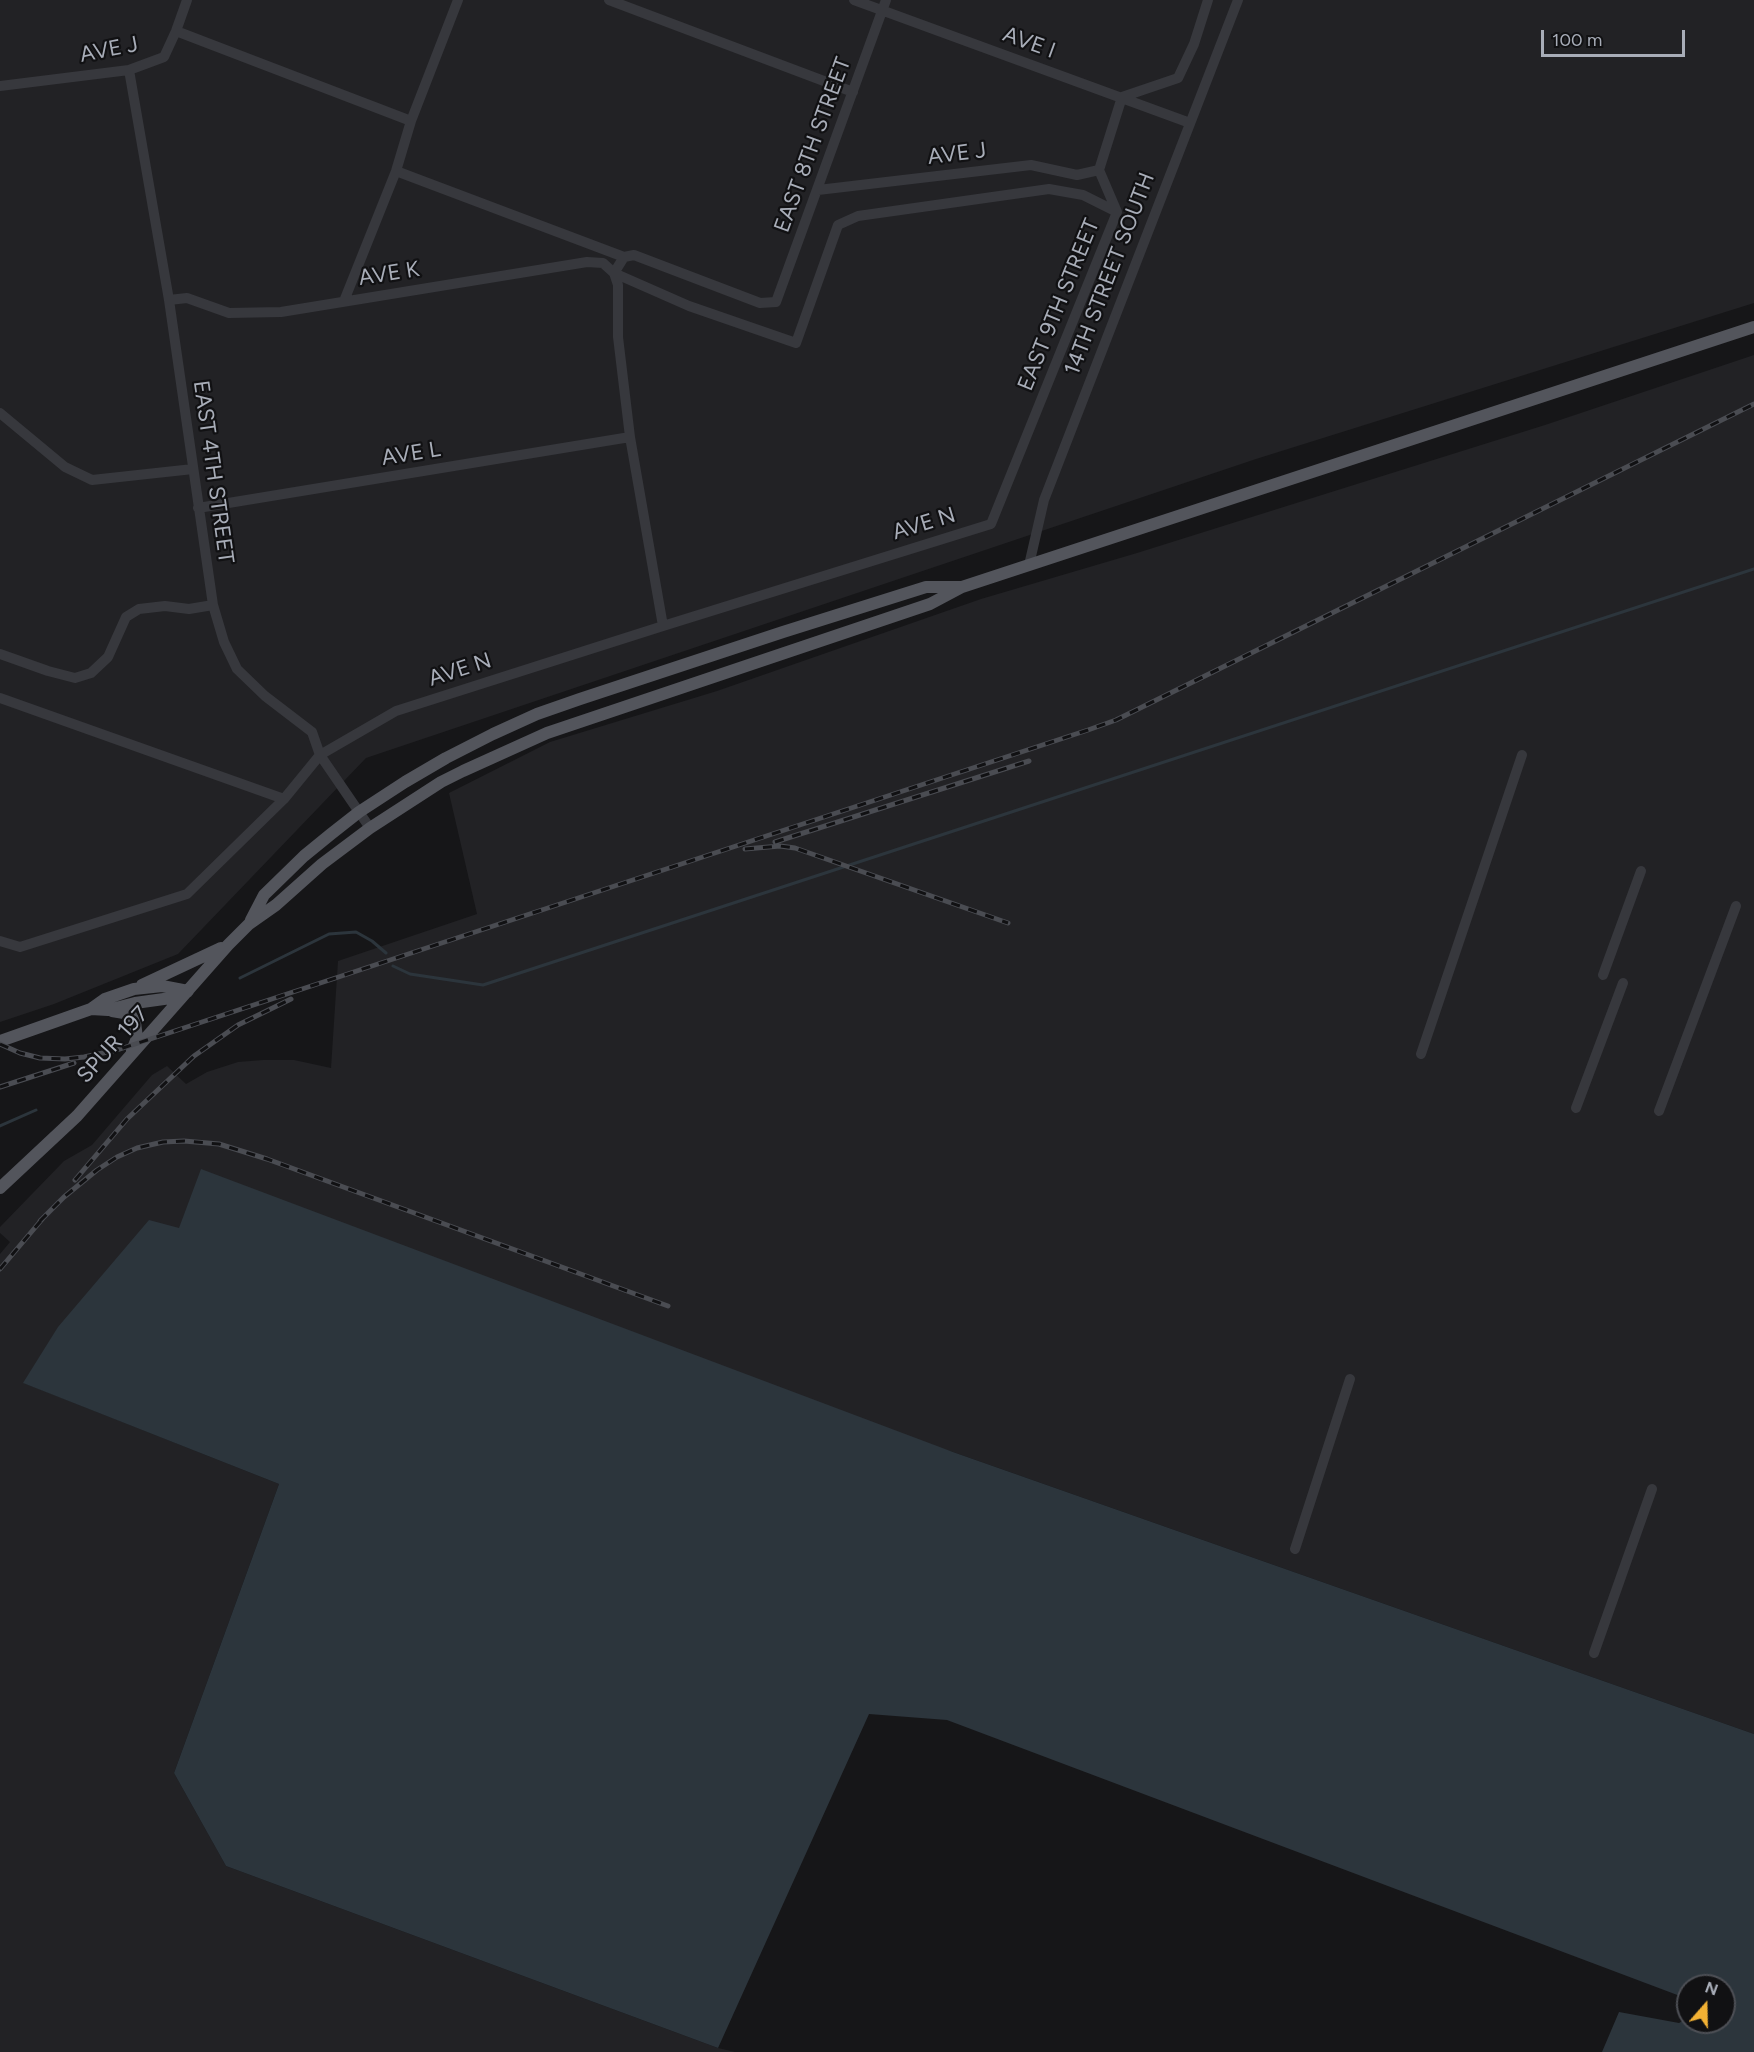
<!DOCTYPE html>
<html>
<head>
<meta charset="utf-8">
<style>
  body { margin:0 }
  #map { position:relative; width:1754px; height:2052px; overflow:hidden; background:#161618; font-family:Figtree,sans-serif }
  canvas { display:block }
  .north { position:absolute; left:1676px; top:1974px; width:60px; height:60px; box-sizing:border-box; background:#111113; border:2px solid #4d4f55; border-radius:50%; rotate:20deg; font-size:16px; font-weight:700; line-height:24px; text-align:center; color:#a8adb8 }
  .north::after { content:''; display:block; margin:auto; width:21px; height:27px; background:#f2b134; clip-path:polygon(50% 0,100% 100%,50% 72%,0 100%) }
  .scale { position:absolute; left:1541px; top:30px; width:144px; height:27px; box-sizing:border-box; border:3px solid #a8adb8; border-top:0; padding-left:8px; font-size:18px; line-height:21px; white-space:nowrap; color:#a8adb8; -webkit-text-stroke:4px #111113; paint-order:stroke }
</style>
</head>
<body>
<div id="map">
<canvas width="1754" height="2052"></canvas>
<div class="north">N</div>
<div class="scale">100 m</div>
</div>
<script>
const ctx = document.querySelector('canvas').getContext('2d');
ctx.lineJoin = 'round';
function fillPath(path, color) {
  ctx.fillStyle = color;
  ctx.fill(path, 'evenodd');
}
function poly(rows) {
  const path = new Path2D();
  for (const r of rows) {
    path.moveTo(r[0], r[1]);
    for (let i = 2; i < r.length; i += 2) path.lineTo(r[i], r[i + 1]);
  }
  return path;
}
function stroke(path, color, width, dash) {
  ctx.strokeStyle = color;
  ctx.lineWidth = width;
  ctx.lineCap = dash ? 'butt' : 'round';
  ctx.setLineDash(dash || []);
  ctx.stroke(path);
}
function write(font, color, halo, rows, align = 'center') {
  ctx.font = font + ' Figtree,sans-serif';
  ctx.lineWidth = 4.5;
  ctx.setLineDash([]);
  ctx.textBaseline = 'middle';
  ctx.strokeStyle = halo;
  ctx.fillStyle = color;
  for (const [text, x, y, turn = 0] of rows) {
    ctx.save();
    ctx.translate(x, y);
    ctx.rotate((+turn || 0) * Math.PI / 180);
    ctx.textAlign = isNaN(turn) ? turn : align;
    if (halo) ctx.strokeText(text, 0, 0);
    ctx.fillText(text, 0, 0);
    ctx.restore();
  }
}
const built = poly([
  [0,0,1754,0,1754,303,1256,459,366,758,178,954,54,1004,0,1022],
  [1754,355,1754,1734,953,1452,179,1228,24,1383,279,1484,174,1773,226,1866,718,2048,735,2052,0,2052,0,1254,10,1242,0,1233,0,1227,64,1161,92,1145,152,1075,167,1066,186,1084,207,1072,238,1062,263,1060,294,1060,331,1068,338,961,477,914,449,793,550,742,717,691,981,599,1137,553,1545,425]
]);
const water = poly([
  [201,1169,953,1452,1754,1734,1754,2052,1602,2052,1619,2012,1679,2023,1688,2018,1688,2022,1724,2022,1724,1986,1688,1986,1688,1999,947,1720,869,1714,718,2048,226,1866,174,1773,279,1484,23,1383,58,1327,149,1220,179,1228]
]);
const stream = poly([
  [393,966,410,974,483,985,1754,569],
  [240,978,329,934,356,932,372,941,386,953],
  [0,1126,36,1110]
]);
const minor = poly([
  [609,0,853,92],
  [854,0,1190,123],
  [176,31,411,121],
  [129,70,169,300,213,605,224,642,237,669,265,696,312,732,320,755,370,828],
  [0,86,129,70,164,57,176,31,187,0],
  [396,171,624,257,614,273,689,306,796,343,838,225,858,216,1049,189,1083,195,1117,212],
  [818,190,1031,165,1077,175,1099,170],
  [624,257,634,255,760,303,776,302,886,0],
  [169,300,187,298,229,313,281,312,587,262,603,263,614,273,618,285,618,337,630,437,663,626],
  [344,301,396,171,411,121,458,0],
  [0,413,65,467,92,480,193,469],
  [198,508,630,437],
  [1029,565,1044,500,1238,0],
  [0,654,48,671,75,678,91,673,108,657,126,617,139,609,165,606,189,609,213,605],
  [0,698,284,799],
  [0,941,20,947,187,894,284,799,320,755,396,711,663,626,991,524,1117,212,1099,170,1122,97,1178,78,1194,44,1208,0],
  [1603,975,1641,871],
  [1421,1054,1522,755],
  [1576,1108,1623,983],
  [1659,1111,1736,906],
  [1295,1549,1350,1379],
  [1594,1653,1652,1489]
]);
const major = poly([
  [251,920,264,895,304,856,331,834,359,812,405,782,446,758,493,734,537,714,580,699,783,632,926,587,961,587],
  [142,985,221,948],
  [91,1009,108,1010,135,1003,171,998,187,992],
  [112,1011,130,1014,135,1022,137,1038,132,1051],
  [0,1041,91,1009,105,999,134,989,162,986,188,991],
  [0,1188,77,1116,228,945,249,924,276,905,322,864,370,828,441,782,463,771,547,733,930,604,962,587,1754,327]
]);
const rail = poly([
  [775,842,1029,761],
  [745,849,780,846,795,848,1008,923],
  [0,1044,20,1053,40,1058,65,1059,84,1057,117,1050,1088,730,1116,720,1754,404],
  [0,1087,74,1063],
  [75,1180,127,1119,194,1056,238,1025,291,999],
  [40,1221,64,1197,97,1170,117,1157,137,1148,163,1142,184,1141,219,1144,267,1159,668,1306],
  [0,1269,44,1217]
]);
const streetNames = [
  ["AVE I",1029,43,20],
  ["AVE J",109,50,-11],
  ["EAST 8TH STREET",813,145,-70],
  ["AVE J",957,154,-7],
  ["AVE K",389,274,-9],
  ["14TH STREET SOUTH",1110,274,-69],
  ["EAST 9TH STREET",1059,305,-68],
  ["AVE L",411,454,-9],
  ["EAST 4TH STREET",213,472,82],
  ["AVE N",924,524,-17],
  ["AVE N",460,670,-18],
  ["SPUR 197",113,1045,-48]
];
fillPath(built, '#222225');
fillPath(water, '#2c353c');
stroke(stream, '#2c353c', 3);
stroke(minor, '#37383d', 10);
stroke(major, '#53555c', 12);
stroke(rail, '#4a4c52', 5);
stroke(rail, '#111113', 3, [9]);
write('22px', '#a8adb8', '#111113', streetNames);
</script>
</body>
</html>
